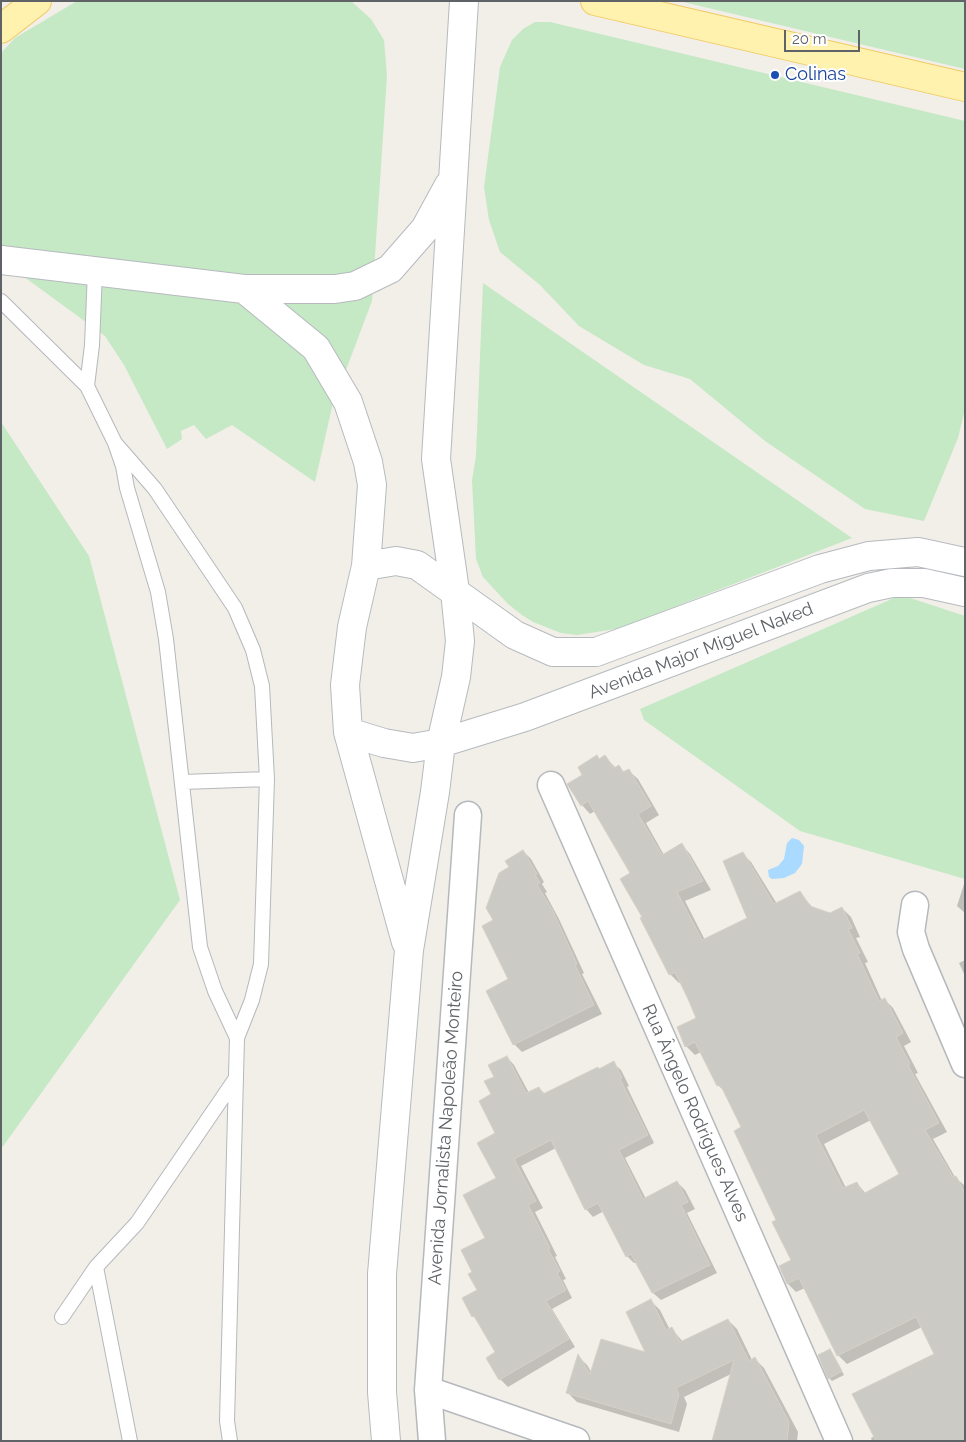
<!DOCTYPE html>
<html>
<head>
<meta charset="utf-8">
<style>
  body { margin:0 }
  #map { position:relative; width:966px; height:1442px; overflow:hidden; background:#f1efe8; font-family:Raleway,sans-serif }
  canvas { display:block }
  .frame { position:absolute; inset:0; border:2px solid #5f6368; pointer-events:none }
  .scale { position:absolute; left:784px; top:30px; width:76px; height:22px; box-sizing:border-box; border:2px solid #5f6368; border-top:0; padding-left:6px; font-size:15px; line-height:18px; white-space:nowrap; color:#5f6368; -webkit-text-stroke:4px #fff; paint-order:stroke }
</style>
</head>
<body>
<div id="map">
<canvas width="966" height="1442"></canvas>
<div class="frame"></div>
<div class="scale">20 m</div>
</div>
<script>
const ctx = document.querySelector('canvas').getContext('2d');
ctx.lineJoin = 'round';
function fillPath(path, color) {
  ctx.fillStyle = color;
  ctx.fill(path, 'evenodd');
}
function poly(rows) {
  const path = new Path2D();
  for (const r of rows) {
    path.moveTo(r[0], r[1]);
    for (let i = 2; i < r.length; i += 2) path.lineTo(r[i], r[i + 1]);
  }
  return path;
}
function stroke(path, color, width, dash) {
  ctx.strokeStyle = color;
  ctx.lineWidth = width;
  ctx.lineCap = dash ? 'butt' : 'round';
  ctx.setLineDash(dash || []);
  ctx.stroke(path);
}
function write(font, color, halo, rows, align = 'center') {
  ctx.font = font + ' Raleway,sans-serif';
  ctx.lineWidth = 4;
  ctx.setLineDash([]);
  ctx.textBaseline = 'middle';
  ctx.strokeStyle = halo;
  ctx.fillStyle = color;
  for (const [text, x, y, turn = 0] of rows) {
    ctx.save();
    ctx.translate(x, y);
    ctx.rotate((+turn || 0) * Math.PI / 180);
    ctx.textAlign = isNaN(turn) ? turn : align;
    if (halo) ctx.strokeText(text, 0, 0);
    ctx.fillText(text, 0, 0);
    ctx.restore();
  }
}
const green = poly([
  [77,1,351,1,371,19,384,40,387,76,372,301,332,407,315,482,232,425,206,439,194,425,181,431,182,439,167,449,124,365,105,336,1,260,1,53,15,38],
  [679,1,965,1,965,69],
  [535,22,550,22,965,121,965,409,958,438,924,521,865,509,765,441,690,379,644,365,579,326,540,285,500,252,489,220,484,187,500,67,512,40,523,29],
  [483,283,852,538,687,602,637,623,616,629,577,635,561,633,533,622,522,615,508,604,483,577,476,559,472,480,476,456],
  [1,422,89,556,180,900,1,1149],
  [901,595,965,616,965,879,800,831,644,720,640,709]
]);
const water = poly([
  [792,838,799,840,804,846,802,864,795,873,784,878,772,879,769,877,768,870,778,866,784,859,787,843]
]);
const shadow = poly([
  [597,757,600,760,605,757,616,768,619,766,625,773,629,771,638,779,659,815,646,823,664,855,682,845,690,854,711,890,685,901,705,940,749,919,742,853,751,862,777,904,800,893,814,909,830,914,842,908,851,917,860,937,856,938,868,962,865,963,882,1001,885,1000,893,1008,911,1042,904,1046,918,1073,915,1074,947,1132,933,1139,955,1177,965,1186,965,1441,872,1441,871,1438,875,1436,936,1354,922,1327,847,1364,838,1355,805,1288,796,1292,788,1284,793,1261,743,1128,726,1093,718,1085,701,1052,695,1055,686,1046,698,1019,681,982,679,983,670,974,644,917,632,873,595,811,590,814,582,805,584,776],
  [871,1120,901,1174,866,1194,857,1183,846,1188,824,1144],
  [523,851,531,859,544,882,542,884,547,892,545,893,559,919,584,973,582,974,602,1014,522,1052,514,1044,510,980,494,921,510,867],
  [965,881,965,913,957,906],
  [965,960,965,976,959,963],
  [507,1057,514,1065,529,1093,539,1088,546,1095,613,1063,621,1070,629,1086,627,1087,654,1143,625,1158,646,1199,677,1182,685,1190,695,1209,687,1213,717,1273,661,1300,653,1293,637,1262,634,1263,627,1256,604,1211,593,1217,586,1209,556,1148,521,1166,543,1208,535,1212,557,1256,555,1257,566,1279,563,1280,572,1298,552,1309,575,1347,508,1387,500,1379,488,1358,497,1352,479,1322,473,1316,498,1178,497,1134,493,1095,495,1077],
  [651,1301,660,1310,670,1330,672,1329,683,1342,728,1320,737,1329,752,1360,755,1359,764,1368,798,1432,797,1441,717,1441,731,1374,684,1397,687,1404,679,1432,577,1402,568,1393,578,1356,587,1365,592,1373,648,1354],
  [830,1350,844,1375,832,1381,829,1378]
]);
const building = poly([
  [597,755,599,759,605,755,614,768,619,765,623,772,629,769,651,806,638,814,662,855,682,843,703,881,677,892,702,940,747,918,723,861,743,852,774,904,800,891,810,906,830,913,842,907,852,928,848,929,860,953,857,954,879,1001,885,998,903,1033,896,1037,910,1064,908,1065,939,1123,925,1130,953,1177,956,1176,965,1193,965,1441,876,1441,852,1394,934,1354,916,1317,837,1356,799,1278,787,1284,779,1266,791,1260,772,1222,776,1220,734,1131,741,1127,720,1084,717,1086,695,1042,685,1047,677,1027,696,1018,688,999,675,972,669,975,640,918,642,917,620,879,630,873,588,801,581,806,567,784,582,775,578,767,597,755],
  [864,1110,899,1174,863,1194,857,1182,843,1188,816,1135,864,1110],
  [523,850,537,874,535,875,540,883,537,885,552,909,577,964,575,965,594,1005,513,1045,486,991,508,979,482,926,493,920,486,908,499,873,509,867,505,861,523,850],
  [507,1056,526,1093,539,1087,543,1094,598,1067,599,1069,614,1061,622,1078,620,1079,648,1135,619,1150,643,1199,677,1181,688,1202,681,1205,710,1265,652,1293,631,1254,626,1257,598,1203,585,1210,551,1140,514,1159,536,1201,528,1205,550,1248,548,1249,560,1271,557,1273,566,1290,546,1301,569,1339,499,1380,486,1358,495,1352,474,1316,472,1317,462,1298,477,1290,468,1274,472,1272,461,1250,485,1238,463,1195,496,1178,477,1143,495,1133,479,1101,491,1094,484,1081,494,1077,488,1065,507,1056],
  [651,1299,666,1330,672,1327,680,1342,728,1319,749,1361,755,1357,789,1422,787,1441,712,1441,734,1360,676,1388,679,1394,671,1424,566,1393,578,1354,590,1374,601,1339,645,1352,626,1312,651,1299],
  [830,1349,842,1371,828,1379,818,1355,830,1349]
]);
const lane = poly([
  [1,301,87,386,115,443,123,466,127,488,158,592,166,639,200,947,215,991,237,1038],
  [87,386,92,345,95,271],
  [115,443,155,489,235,608,253,650,262,686,267,779,261,964,252,1000,237,1038,227,1421,230,1441],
  [183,782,267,779],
  [96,1267,130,1441],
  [62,1317,96,1267,137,1223,236,1078]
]);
const street = poly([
  [551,785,839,1441],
  [915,905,911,932,916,949,965,1064],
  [428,1390,576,1441],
  [432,1441,428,1390,468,815]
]);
const secondary = poly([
  [1,260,244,289,335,289,355,286,390,269,425,229,449,185],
  [244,289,316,348,348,402,368,462,372,485,366,566,352,627,345,685,348,732,406,942],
  [366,566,396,561,417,565,515,635,553,652,596,652,820,569,869,556,918,552,965,562],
  [348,732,384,743,413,748,441,743,525,717,868,588,892,583,924,583,965,592],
  [386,1441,382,1392,382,1274,409,950,435,792,441,743,456,677,460,641,455,591,436,459,464,1]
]);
const primary = poly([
  [595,1,965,87],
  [1,29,37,1]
]);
const markers = [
  [775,75,5,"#1a4fb4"]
];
const transitNames = [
  ["Colinas",785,75]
];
const streetNames = [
  ["Avenida Major Miguel Naked",701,651,-21],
  ["Rua Ângelo Rodrigues Alves",695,1113,66],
  ["Avenida Jornalista Napoleão Monteiro",446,1128,-86]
];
fillPath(green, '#c5e8c5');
fillPath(water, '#aadaff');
fillPath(shadow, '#0003');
fillPath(building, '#cccac5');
stroke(building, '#d6d1c6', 1);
stroke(lane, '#b5b8bc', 16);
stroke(street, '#b5b8bc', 29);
stroke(secondary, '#b6babf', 30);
stroke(primary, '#f2c960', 30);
stroke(lane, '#fff', 14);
stroke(street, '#fff', 26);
stroke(secondary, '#fff', 28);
stroke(primary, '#fff2af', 28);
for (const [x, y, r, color] of markers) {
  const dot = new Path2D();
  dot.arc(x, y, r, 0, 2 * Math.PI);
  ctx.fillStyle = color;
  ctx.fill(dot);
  stroke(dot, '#fff', 2);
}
write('18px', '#164399', '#fff', transitNames, 'left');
write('18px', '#5f6368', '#fff', streetNames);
</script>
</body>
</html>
